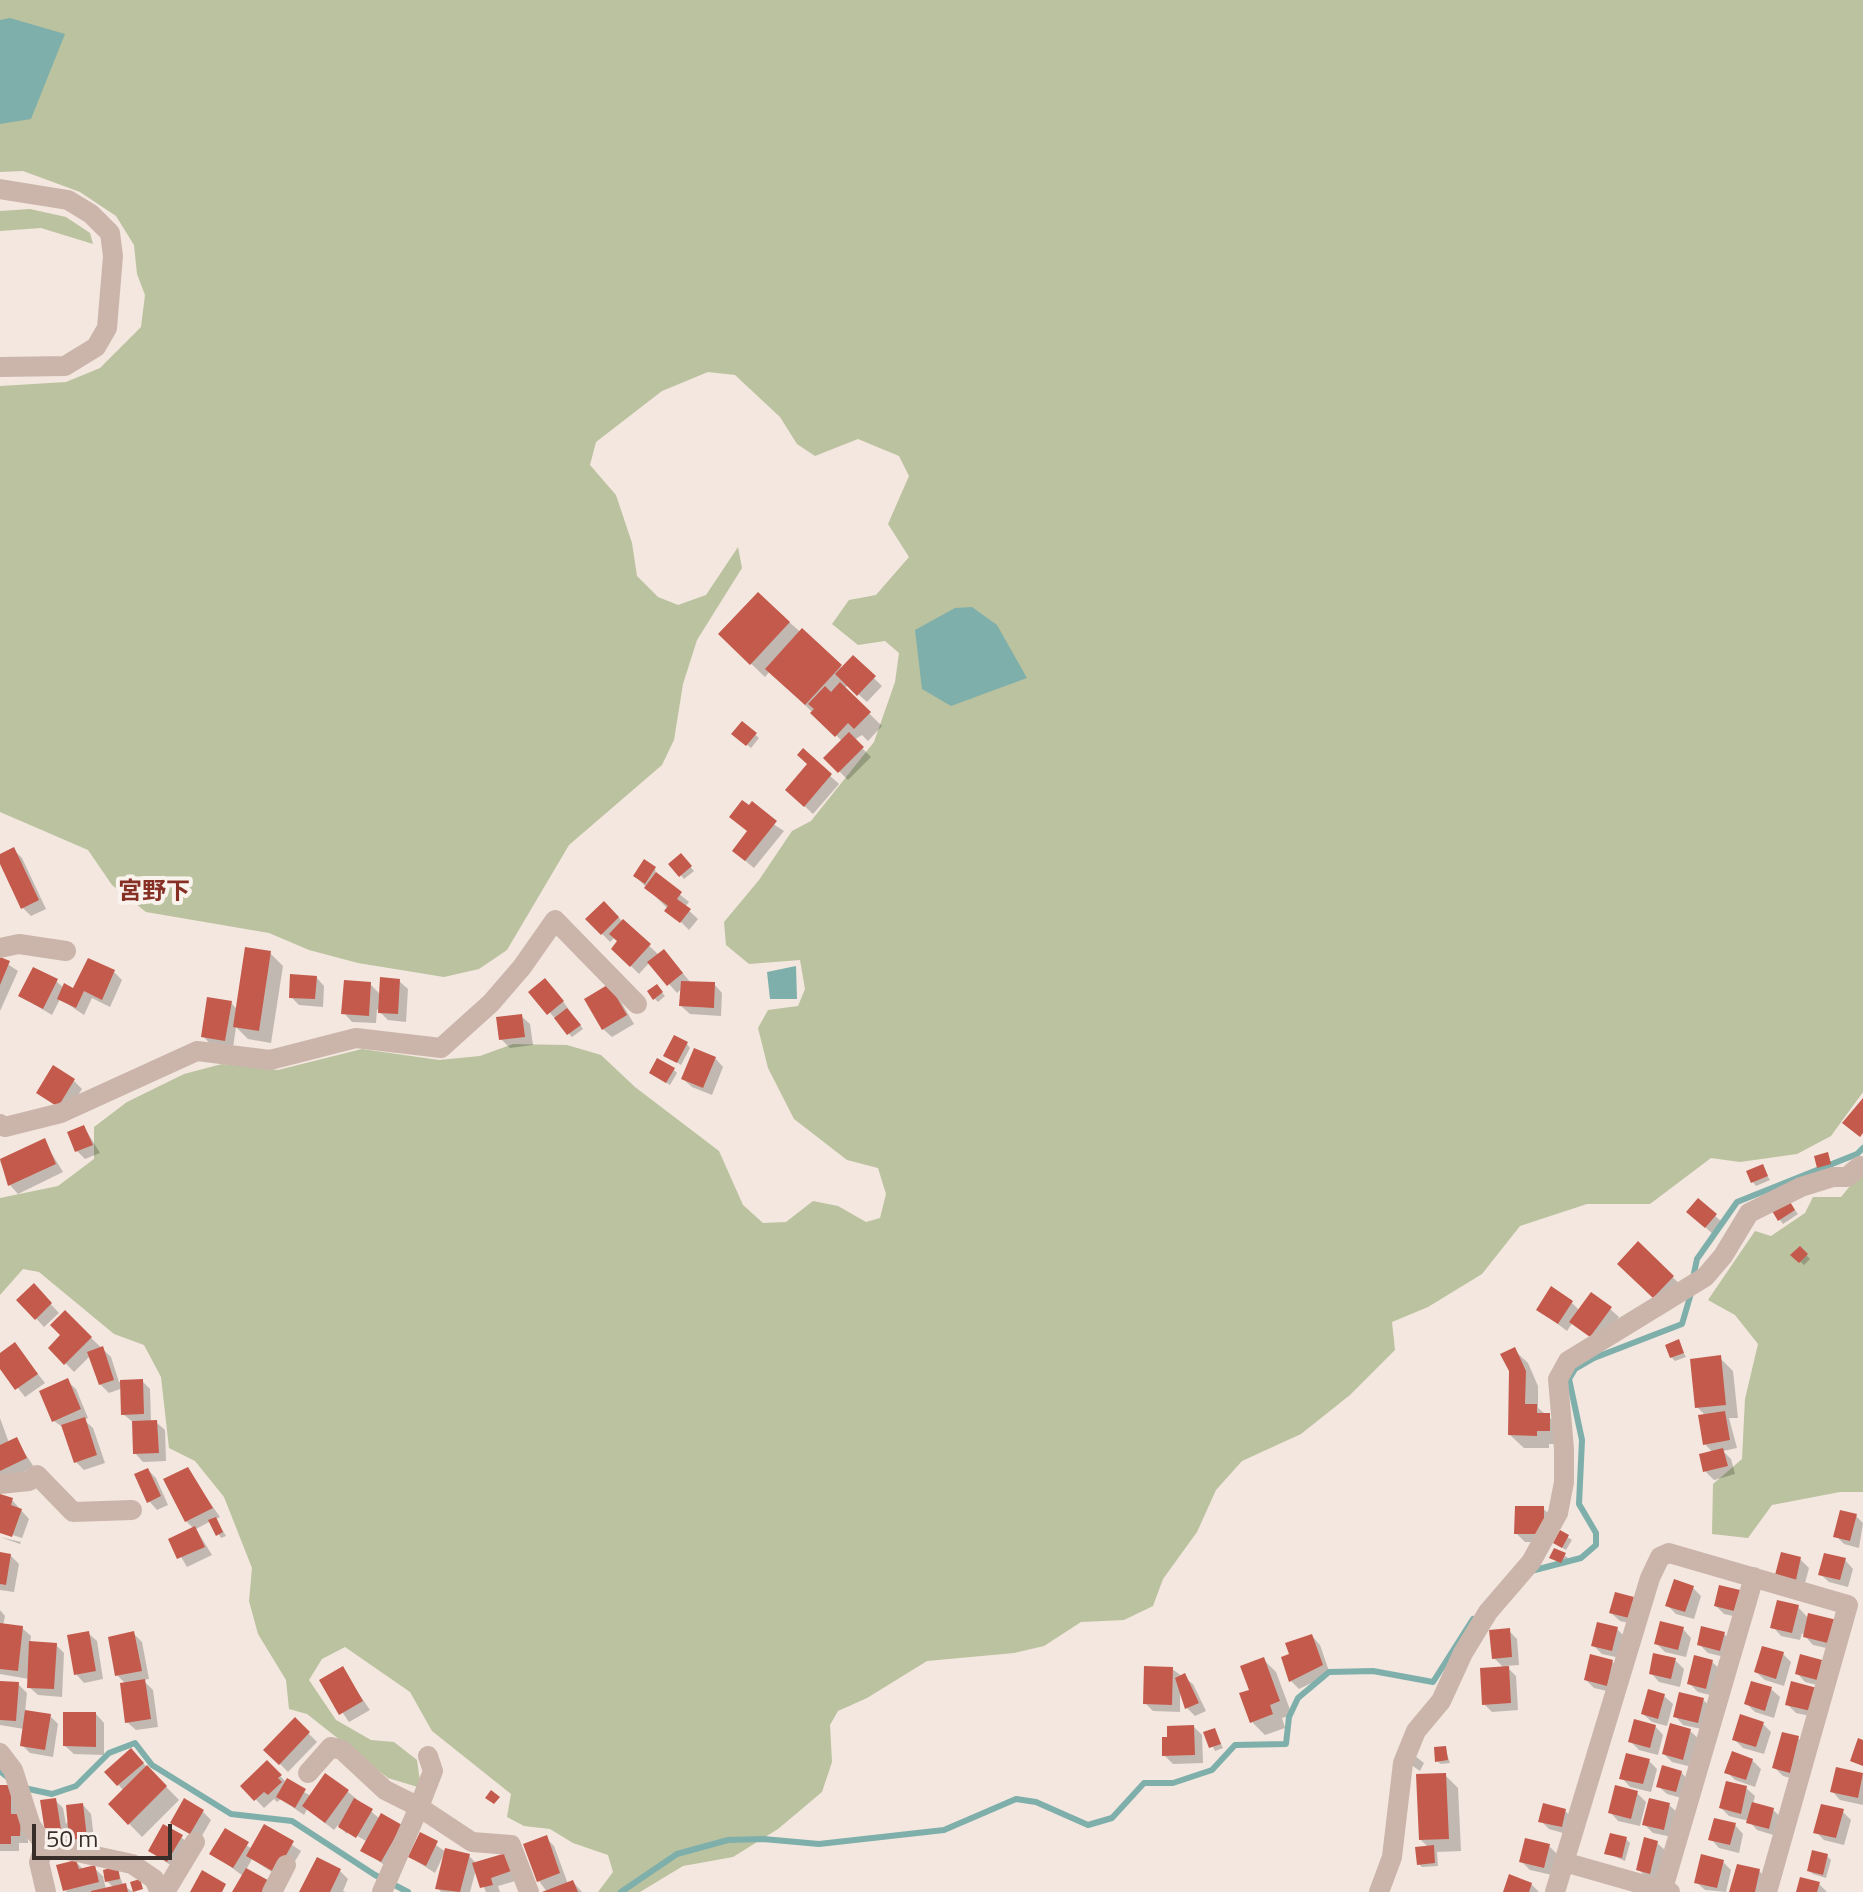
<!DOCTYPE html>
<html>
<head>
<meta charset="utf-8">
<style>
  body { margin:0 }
  #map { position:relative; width:1863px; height:1892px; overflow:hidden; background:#f3e7df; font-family:"Titillium Web",sans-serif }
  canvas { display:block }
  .scale { position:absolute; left:32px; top:1824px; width:140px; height:36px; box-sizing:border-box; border:4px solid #392d2a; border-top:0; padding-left:10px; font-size:24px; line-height:28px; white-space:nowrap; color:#392d2a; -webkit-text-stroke:6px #faf2ec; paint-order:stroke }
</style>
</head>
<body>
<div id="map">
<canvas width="1863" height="1892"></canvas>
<div class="scale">50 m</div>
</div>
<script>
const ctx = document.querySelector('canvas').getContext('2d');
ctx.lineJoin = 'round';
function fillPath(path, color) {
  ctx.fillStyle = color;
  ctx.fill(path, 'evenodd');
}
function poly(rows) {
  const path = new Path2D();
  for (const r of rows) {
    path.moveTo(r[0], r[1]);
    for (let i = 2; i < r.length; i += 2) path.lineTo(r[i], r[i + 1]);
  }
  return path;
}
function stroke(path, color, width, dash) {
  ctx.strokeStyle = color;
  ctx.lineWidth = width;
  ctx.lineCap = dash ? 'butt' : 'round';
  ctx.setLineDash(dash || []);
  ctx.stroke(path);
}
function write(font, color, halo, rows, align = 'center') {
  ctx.font = font + ' "Titillium Web","Noto Sans JP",sans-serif';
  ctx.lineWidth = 8;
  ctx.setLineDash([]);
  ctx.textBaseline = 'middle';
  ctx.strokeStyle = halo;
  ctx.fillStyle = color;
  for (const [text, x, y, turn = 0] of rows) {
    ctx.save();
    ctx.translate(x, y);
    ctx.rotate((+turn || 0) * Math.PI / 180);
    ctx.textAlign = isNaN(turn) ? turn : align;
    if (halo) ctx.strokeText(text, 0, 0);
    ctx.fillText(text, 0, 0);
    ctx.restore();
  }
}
const green = poly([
  [0,0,1863,0,1863,1092,1831,1136,1797,1154,1740,1162,1711,1158,1650,1204,1587,1204,1520,1226,1482,1274,1428,1307,1392,1322,1395,1350,1350,1395,1301,1434,1242,1461,1216,1490,1197,1532,1163,1579,1153,1606,1124,1620,1081,1622,1044,1646,1014,1653,927,1661,867,1698,838,1711,830,1725,832,1762,822,1792,778,1829,733,1857,683,1866,640,1892,598,1892,613,1872,608,1855,573,1843,550,1829,524,1826,507,1817,511,1794,432,1731,410,1692,345,1647,322,1659,309,1680,336,1720,371,1740,394,1742,417,1760,421,1788,388,1778,307,1714,289,1709,286,1680,258,1634,249,1601,252,1568,224,1497,195,1461,169,1448,161,1377,144,1345,114,1334,39,1272,23,1269,0,1295,0,1198,58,1186,94,1159,94,1127,127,1102,184,1074,222,1064,278,1070,362,1049,439,1060,480,1056,513,1044,567,1045,601,1055,635,1087,719,1151,743,1205,763,1223,786,1222,813,1201,838,1206,866,1222,880,1218,886,1194,878,1168,847,1160,794,1119,768,1068,758,1028,768,1010,798,1006,805,989,800,960,749,964,726,945,724,922,759,880,792,831,811,821,874,742,895,682,899,653,885,641,858,645,832,624,849,600,876,595,909,557,888,524,909,476,899,456,858,439,815,456,797,444,780,417,735,375,708,372,662,391,596,442,590,465,616,495,632,543,637,576,658,597,678,605,706,595,738,547,742,568,697,640,683,684,674,740,662,765,569,845,507,950,479,969,444,977,358,963,309,950,269,933,146,912,112,885,88,850,0,812,0,386,66,382,100,368,141,327,145,295,137,274,134,245,116,216,80,192,23,171,0,172],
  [30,209,66,217,90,233,93,244,41,228,0,231,0,211],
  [1863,1170,1863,1492,1840,1492,1772,1505,1748,1538,1712,1534,1713,1484,1742,1459,1745,1399,1758,1344,1735,1315,1708,1300,1755,1231,1771,1236,1805,1213,1813,1197,1841,1197]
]);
const water = poly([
  [10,18,65,34,31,119,0,124,0,20],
  [972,607,997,625,1027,678,951,706,922,689,915,630,955,608],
  [796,966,797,999,770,999,767,972]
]);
const shadow = poly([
  [758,595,843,669,853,658,882,686,867,702,848,685,844,689,882,726,868,741,862,735,854,740,871,757,848,780,826,758,842,741,770,671,765,677,720,634],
  [743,724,759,738,751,748,734,734],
  [803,751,839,784,813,814,796,798,810,764],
  [749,808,784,831,754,868,743,859,749,832],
  [14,850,22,858,46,909,31,916,23,908,0,859],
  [681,856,694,871,684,879,671,864],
  [655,868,656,875,689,902,685,907,698,919,689,930,639,880],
  [604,904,659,955,672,960,691,983,714,984,722,993,721,1016,690,1014,681,1006,682,988,677,993,650,962,639,974,614,949,620,942,615,937,610,942,588,919],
  [270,953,283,966,271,1043,248,1039,236,1027,233,1048,211,1045,203,1036,231,1003,237,1009],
  [0,959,18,971,0,1011],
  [114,972,122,980,110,1007,92,998,84,1015,60,999,52,1015,20,996,56,981,64,988,74,991],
  [316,977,324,986,323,1007,299,1005,291,997],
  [399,981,408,989,406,1022,388,1020,377,1009,376,1023,352,1022,344,1013,370,984,381,995],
  [554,989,583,1029,572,1037,531,992],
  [660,990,665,996,658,1002,654,998],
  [617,995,634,1024,612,1037,603,1029],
  [521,1016,530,1024,533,1045,510,1048,501,1039],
  [687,1044,690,1048,681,1065,665,1055],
  [715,1058,723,1067,712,1095,692,1087,683,1079],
  [674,1070,677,1073,670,1085,651,1073],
  [74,1081,82,1089,67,1113,38,1092],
  [84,1127,100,1153,85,1159,77,1151],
  [44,1141,63,1172,18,1194,10,1185,0,1161],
  [1827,1154,1833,1167,1822,1170,1819,1167],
  [1762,1167,1770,1180,1756,1186,1753,1182],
  [1699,1201,1724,1224,1714,1235,1697,1220],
  [1789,1202,1798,1214,1783,1224,1774,1212],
  [1638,1244,1686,1290,1667,1310,1619,1264],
  [1800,1248,1810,1259,1804,1265,1793,1255],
  [34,1286,59,1313,44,1327,19,1300],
  [1572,1303,1580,1311,1610,1309,1619,1317,1599,1344,1573,1322,1567,1331,1538,1309],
  [65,1313,111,1357,119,1382,142,1381,150,1389,151,1422,156,1422,165,1430,166,1461,143,1462,135,1453,134,1423,123,1414,123,1388,109,1393,100,1384,91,1355,74,1372,51,1348,63,1335],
  [1678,1342,1686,1357,1675,1361,1671,1357],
  [15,1345,45,1383,25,1397,0,1365,0,1355],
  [1514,1350,1528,1363,1538,1386,1538,1408,1562,1428,1562,1444,1549,1444,1549,1448,1524,1448,1510,1435],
  [1720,1358,1733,1371,1738,1418,1729,1418,1737,1448,1723,1451,1731,1459,1735,1474,1714,1480,1705,1471,1713,1453,1705,1444,1706,1416,1697,1407],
  [67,1381,76,1389,88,1418,84,1420,93,1428,105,1463,84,1470,76,1462,64,1428,54,1421],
  [0,1418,9,1443,16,1440,34,1467,0,1483],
  [148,1470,156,1478,168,1505,157,1510,149,1501],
  [187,1470,220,1517,216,1519,226,1536,221,1538,211,1521,196,1529,212,1555,187,1567,171,1540,194,1529,186,1521],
  [0,1496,12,1500,29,1519,20,1544,0,1537,21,1542,22,1538,0,1531],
  [1543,1508,1551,1517,1551,1542,1525,1542,1516,1533],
  [1856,1516,1863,1523,1859,1548,1844,1544,1836,1536],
  [1561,1533,1572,1540,1566,1550,1559,1546],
  [0,1554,10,1555,19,1564,14,1592,0,1590],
  [1564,1555,1568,1558,1564,1566,1552,1558],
  [1800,1559,1809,1568,1804,1587,1786,1583],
  [1845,1560,1853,1569,1848,1587,1829,1582,1820,1574],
  [1693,1588,1701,1596,1694,1619,1676,1614,1667,1605],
  [1739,1592,1742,1618,1724,1614,1716,1606],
  [1616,1594,1637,1625,1620,1621,1611,1613],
  [1798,1607,1809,1619,1840,1651,1813,1645,1802,1633,1800,1640,1781,1636,1773,1627],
  [0,1610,5,1616,3,1626,22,1628,31,1636,30,1643,56,1645,64,1653,62,1697,38,1695,29,1687,29,1679,0,1674],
  [1617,1629,1625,1637,1620,1658,1602,1654,1593,1645],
  [1683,1629,1691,1638,1686,1657,1665,1652,1657,1644],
  [1509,1631,1517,1639,1519,1665,1506,1666,1516,1676,1518,1710,1492,1712,1484,1704,1504,1668,1494,1658],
  [88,1633,97,1641,103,1679,84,1683,76,1674],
  [134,1634,142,1642,149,1679,143,1680,153,1690,158,1727,136,1730,127,1722,126,1684,117,1675],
  [1724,1634,1733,1642,1729,1658,1708,1653,1699,1644],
  [1312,1636,1320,1645,1330,1674,1299,1689,1291,1681],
  [1783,1654,1791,1662,1784,1686,1765,1680,1756,1672],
  [1263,1659,1276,1672,1292,1715,1282,1718,1285,1728,1265,1735,1252,1722],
  [1675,1660,1684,1669,1680,1687,1659,1682,1651,1673],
  [1612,1662,1621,1670,1615,1693,1594,1688,1586,1680],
  [1712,1662,1721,1670,1714,1696,1698,1692,1689,1683],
  [1821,1662,1830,1670,1825,1687,1805,1682,1797,1673],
  [342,1669,370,1710,349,1722,321,1681],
  [1172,1669,1193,1684,1206,1711,1195,1716,1187,1708,1180,1690,1180,1712,1153,1711,1145,1703],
  [0,1683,18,1684,27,1693,25,1712,50,1716,58,1724,53,1757,30,1753,22,1745,24,1729,0,1725],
  [1792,1684,1819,1718,1796,1713,1787,1704],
  [1771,1689,1780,1697,1774,1718,1755,1712,1747,1704],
  [1664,1696,1673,1704,1667,1726,1652,1722,1643,1714],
  [1703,1700,1712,1708,1706,1730,1683,1725,1675,1716],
  [96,1714,104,1723,104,1755,74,1754,65,1746],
  [295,1720,317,1742,288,1772,266,1750],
  [1763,1724,1771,1732,1764,1754,1743,1748,1734,1739],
  [1655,1726,1663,1735,1658,1755,1639,1750,1631,1742],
  [1194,1727,1202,1735,1203,1763,1173,1764,1164,1755],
  [1214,1730,1223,1748,1215,1751,1206,1733],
  [1690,1731,1699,1739,1692,1767,1672,1762,1664,1754],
  [1798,1738,1807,1746,1798,1780,1783,1776,1775,1768],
  [1445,1748,1450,1763,1441,1764,1437,1761],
  [1415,1756,1424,1763,1420,1771,1410,1764],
  [139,1759,179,1800,142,1837,110,1804,124,1791,107,1772],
  [1752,1760,1761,1769,1755,1787,1735,1780,1727,1772],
  [1649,1761,1657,1769,1651,1792,1630,1787,1622,1778],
  [267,1762,286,1782,311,1796,347,1791,380,1819,401,1826,390,1869,363,1850,366,1841,347,1830,347,1834,338,1825,334,1830,307,1809,304,1815,281,1799,277,1802,274,1799,264,1808,243,1786],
  [1837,1769,1863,1775,1863,1805,1840,1800,1832,1791],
  [1681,1772,1689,1781,1685,1799,1667,1794,1658,1786],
  [1445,1775,1458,1788,1461,1851,1437,1852,1438,1866,1422,1867,1419,1864,1428,1847,1420,1839],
  [0,1787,11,1787,28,1824,28,1843,19,1843,19,1851,0,1851],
  [1746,1788,1755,1796,1753,1804,1773,1810,1782,1818,1777,1836,1757,1830,1749,1821,1729,1816,1721,1808],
  [1637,1793,1646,1802,1640,1826,1618,1821,1610,1812],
  [55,1800,63,1808,66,1824,83,1805,91,1814,95,1846,80,1848,71,1837,56,1840,47,1831],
  [1669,1805,1678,1813,1672,1837,1653,1833,1644,1824],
  [1565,1811,1574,1819,1570,1835,1549,1829,1541,1821],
  [1842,1811,1851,1820,1844,1845,1824,1840,1816,1832],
  [203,1812,211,1820,199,1841,173,1823],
  [1735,1825,1743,1834,1739,1853,1719,1848,1711,1839],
  [265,1827,301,1851,284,1880,252,1859,246,1870,279,1892,234,1892,243,1876,212,1853,225,1831,252,1849],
  [421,1835,446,1852,469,1856,477,1864,505,1855,519,1880,498,1886,500,1892,486,1892,476,1869,470,1892,441,1892,438,1888,444,1854,435,1873,410,1857],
  [181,1837,190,1845,176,1869,150,1851],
  [546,1838,554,1846,568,1884,573,1882,582,1892,547,1892,539,1881],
  [1626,1839,1630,1843,1625,1861,1607,1853],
  [1657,1843,1666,1851,1658,1881,1647,1878,1638,1869],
  [1549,1846,1557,1854,1552,1875,1530,1870,1521,1861],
  [1827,1856,1831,1860,1826,1878,1813,1874,1809,1871],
  [76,1862,84,1870,94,1868,107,1880,117,1868,123,1885,133,1892,66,1892],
  [103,1877,114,1888,106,1889],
  [1723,1862,1731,1870,1726,1892,1705,1890,1696,1882],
  [340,1871,348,1879,343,1891,346,1892,301,1892],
  [1759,1871,1768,1880,1765,1892,1732,1892],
  [1531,1884,1539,1892,1505,1892],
  [1819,1884,1827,1892,1798,1892]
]);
const stream = poly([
  [1693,1278,1697,1259,1737,1202,1857,1154,1863,1148],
  [1531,1571,1581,1558,1596,1545,1596,1533,1579,1504,1582,1440,1569,1379,1575,1369,1594,1358,1682,1324,1692,1290],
  [0,1771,11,1780],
  [24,1788,52,1794,76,1786,109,1753,135,1743,152,1765,231,1814,292,1821,375,1875,408,1892],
  [621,1892,677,1854,728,1840,763,1839,819,1844,944,1830,1016,1799,1036,1802,1088,1825,1112,1818,1144,1783,1173,1783,1212,1770,1235,1745,1286,1744,1289,1717,1298,1698,1329,1672,1373,1671,1433,1682,1473,1619]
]);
const building = poly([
  [758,592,790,622,750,665,718,634],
  [802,628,842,665,805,705,765,669],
  [853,655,876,676,857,696,835,674],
  [840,682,871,712,854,729,848,723,835,737,810,713,814,709,808,704,825,686,831,692],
  [742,721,757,733,746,746,731,734],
  [849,732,864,747,838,773,823,758],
  [803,748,832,774,804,807,785,790,807,764,797,755],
  [742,800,749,805,752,801,777,821,745,861,732,851,747,831,729,817],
  [14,847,39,900,21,909,0,864,0,854],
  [681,853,692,866,679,877,668,864],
  [644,859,656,867,645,884,633,876],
  [656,872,682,892,677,899,691,909,680,923,664,911,668,906,644,888],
  [604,901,619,917,601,935,585,919],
  [623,919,651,944,630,967,611,949,617,941,609,934],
  [245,947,271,951,259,1031,233,1027],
  [664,949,683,973,667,986,647,962],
  [0,957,10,961,0,985],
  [88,958,115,970,102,1000,84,991,76,1008,57,999,64,983,73,988],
  [33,967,58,979,43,1009,18,996],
  [290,974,317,976,315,999,289,998],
  [380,977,400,979,398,1014,378,1013],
  [545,978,564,1001,547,1015,528,992],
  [344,980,371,982,369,1016,341,1014],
  [681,981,715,982,714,1008,679,1006],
  [609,984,627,1015,602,1030,584,999],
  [657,984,663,992,653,1000,647,991],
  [207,997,232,1001,225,1041,201,1037],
  [567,1008,581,1025,567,1035,554,1018],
  [522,1014,525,1037,499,1040,496,1017],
  [674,1035,688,1042,677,1063,663,1056],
  [694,1048,716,1057,703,1088,681,1079],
  [657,1058,675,1068,666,1083,649,1073],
  [53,1065,75,1079,58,1107,36,1093],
  [1863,1098,1863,1133,1860,1137,1842,1123],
  [84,1125,93,1145,75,1152,67,1132],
  [45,1138,56,1164,8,1186,0,1159],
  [1828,1152,1831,1164,1817,1168,1814,1156],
  [1763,1164,1768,1176,1751,1183,1746,1171],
  [1698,1198,1717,1214,1705,1228,1686,1212],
  [1789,1200,1795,1210,1778,1221,1772,1211],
  [1638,1241,1674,1276,1653,1298,1617,1264],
  [1800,1246,1808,1254,1799,1263,1790,1255],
  [34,1283,52,1303,35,1320,16,1300],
  [1551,1286,1573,1301,1558,1324,1536,1310],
  [1591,1292,1612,1307,1590,1337,1569,1322],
  [65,1310,92,1337,64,1365,48,1348,60,1335,50,1325],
  [1679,1339,1684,1353,1670,1358,1665,1345],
  [15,1342,38,1374,15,1390,0,1369,0,1353],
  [103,1346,114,1380,99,1385,87,1352],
  [1515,1347,1526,1371,1525,1404,1537,1404,1537,1413,1550,1413,1550,1431,1537,1431,1537,1436,1508,1435,1509,1371,1500,1354],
  [1721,1355,1726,1405,1695,1408,1690,1359],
  [68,1378,81,1409,52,1422,39,1391],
  [143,1379,144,1414,121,1415,120,1380],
  [1725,1411,1730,1440,1703,1445,1698,1415],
  [85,1417,97,1455,74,1463,61,1425],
  [157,1420,159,1453,133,1454,132,1421],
  [17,1437,27,1458,0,1471,0,1445],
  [1723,1448,1728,1466,1703,1472,1699,1454],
  [188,1467,213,1508,185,1522,163,1479],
  [148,1468,161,1496,147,1503,134,1474],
  [0,1494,13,1498,11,1505,22,1509,12,1537,0,1533],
  [1515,1506,1544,1506,1544,1534,1514,1534],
  [1840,1510,1857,1514,1850,1541,1833,1537],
  [216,1517,223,1532,216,1536,208,1520],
  [195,1526,205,1547,177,1559,168,1539],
  [1560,1530,1569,1535,1562,1548,1553,1543],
  [1554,1548,1566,1553,1561,1563,1549,1558],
  [0,1552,11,1554,6,1585,0,1584],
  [1781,1552,1801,1557,1796,1580,1775,1575],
  [1824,1553,1846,1558,1840,1580,1818,1575],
  [1674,1579,1694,1586,1685,1612,1665,1606],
  [1719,1585,1740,1590,1734,1611,1714,1606],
  [1615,1592,1634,1597,1629,1618,1609,1613],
  [1777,1600,1799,1605,1792,1633,1770,1628],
  [1808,1613,1837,1620,1832,1644,1803,1637],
  [1660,1621,1684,1627,1678,1650,1654,1644],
  [1597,1622,1618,1627,1612,1651,1591,1646],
  [0,1623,23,1626,18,1671,0,1669],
  [1701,1626,1725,1632,1720,1651,1697,1645],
  [1510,1628,1512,1657,1492,1659,1489,1630],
  [89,1631,96,1671,74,1675,67,1635],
  [134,1631,142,1671,115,1676,108,1637],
  [1312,1634,1323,1665,1289,1682,1281,1657,1289,1654,1285,1643],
  [29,1641,57,1643,54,1689,27,1688],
  [1762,1646,1784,1652,1776,1679,1754,1672],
  [1653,1653,1676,1658,1671,1679,1649,1674],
  [1590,1654,1613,1660,1607,1686,1584,1680],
  [1800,1654,1822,1660,1817,1680,1795,1674],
  [1694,1655,1713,1660,1706,1689,1687,1684],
  [1264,1657,1280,1701,1270,1705,1273,1714,1250,1723,1239,1693,1249,1690,1240,1666],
  [343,1666,363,1701,339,1715,319,1680],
  [1144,1666,1173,1667,1172,1705,1143,1704],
  [1509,1666,1511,1703,1482,1705,1480,1668],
  [1185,1673,1199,1703,1185,1709,1175,1678],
  [145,1679,151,1719,125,1723,120,1683],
  [0,1681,19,1682,16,1721,0,1720],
  [1751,1681,1772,1687,1765,1711,1744,1704],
  [1791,1681,1817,1688,1811,1711,1785,1705],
  [1648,1689,1665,1694,1658,1719,1641,1714],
  [1679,1692,1704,1698,1698,1723,1673,1717],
  [25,1710,51,1714,45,1750,20,1746],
  [63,1712,96,1712,96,1747,63,1746],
  [1740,1714,1764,1722,1756,1747,1732,1740],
  [295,1717,310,1732,279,1765,263,1750],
  [1634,1719,1656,1725,1650,1748,1628,1742],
  [1670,1723,1691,1729,1683,1760,1662,1754],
  [1194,1725,1195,1755,1162,1756,1162,1737,1167,1737,1167,1726],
  [1215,1728,1221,1744,1209,1748,1203,1732],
  [1782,1732,1799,1736,1790,1773,1772,1768],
  [1858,1738,1863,1740,1863,1766,1850,1761],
  [1446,1746,1448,1760,1435,1762,1434,1747],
  [131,1748,144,1763,117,1786,104,1772],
  [1732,1751,1753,1759,1746,1780,1724,1773],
  [1626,1753,1650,1759,1643,1784,1619,1779],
  [267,1760,282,1775,278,1778,282,1782,268,1795,264,1792,254,1801,240,1786],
  [147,1765,167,1786,128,1825,108,1804],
  [1662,1765,1682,1771,1676,1792,1656,1787],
  [1836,1767,1863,1773,1858,1798,1830,1792],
  [325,1773,349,1790,325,1823,302,1806],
  [1446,1773,1449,1839,1419,1840,1416,1774],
  [287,1778,306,1789,295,1808,276,1797],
  [1726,1781,1747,1786,1741,1814,1719,1808],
  [0,1785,11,1785,11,1814,21,1814,20,1836,11,1836,11,1844,0,1844],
  [1615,1785,1638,1791,1631,1819,1608,1813],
  [491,1790,500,1797,494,1804,485,1798],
  [56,1798,61,1829,45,1832,40,1800],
  [184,1798,204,1810,190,1834,170,1823],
  [354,1798,373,1809,356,1838,338,1827],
  [1649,1798,1670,1803,1664,1830,1642,1825],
  [1752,1802,1774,1808,1769,1829,1746,1823],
  [83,1803,87,1838,69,1840,66,1805],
  [1543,1803,1566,1809,1562,1827,1538,1822],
  [1821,1804,1844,1809,1836,1838,1813,1833],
  [381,1813,402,1825,381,1862,360,1851],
  [1714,1818,1736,1823,1730,1845,1708,1840],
  [163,1824,183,1835,167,1862,148,1851],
  [264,1824,294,1841,276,1873,246,1856],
  [225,1828,249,1842,233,1868,209,1854],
  [420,1832,438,1841,426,1866,408,1857],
  [1610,1833,1627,1837,1622,1858,1604,1854],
  [547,1835,560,1873,537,1882,523,1844],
  [1644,1837,1658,1841,1650,1874,1636,1870],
  [1525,1838,1550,1844,1544,1868,1519,1862],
  [1434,1845,1435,1863,1417,1865,1415,1847],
  [445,1848,470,1854,460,1892,435,1889],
  [1812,1850,1828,1854,1823,1875,1807,1871],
  [506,1853,511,1871,491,1878,493,1885,480,1888,472,1863],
  [1701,1854,1724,1860,1717,1888,1694,1883],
  [317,1857,341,1869,330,1892,299,1892],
  [76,1860,79,1869,95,1865,99,1882,63,1891,56,1865],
  [1737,1864,1760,1869,1755,1892,1729,1892],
  [118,1866,120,1879,105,1882,103,1870],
  [246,1868,273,1883,268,1892,232,1892],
  [202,1870,226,1884,222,1892,190,1892],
  [1509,1874,1532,1883,1529,1892,1503,1892],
  [1800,1877,1820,1882,1817,1892,1796,1892],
  [140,1879,143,1889,133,1892,130,1882],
  [573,1880,578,1892,542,1892],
  [126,1883,128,1892,91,1892,91,1891]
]);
const minor = poly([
  [0,189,68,200,91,214,110,233,113,256,107,328,96,347,65,366,0,367],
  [0,948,19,944,66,951],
  [0,1124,5,1127,61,1113,197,1051,270,1060,356,1038,441,1048,491,1003,522,967,555,920,637,1004],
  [0,1484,29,1481,37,1475,73,1512,132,1510],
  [0,1753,13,1770,31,1826,45,1845,132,1864,154,1879,160,1892],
  [428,1756,433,1771,419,1807,472,1842,511,1845,529,1892],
  [308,1773,331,1747,342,1750,385,1790,419,1807,382,1892],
  [45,1845,39,1862,46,1892],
  [1564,1862,1670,1892],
  [165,1892,195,1842],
  [272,1892,286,1865],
  [1379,1892,1392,1857,1403,1763,1416,1731,1441,1701,1463,1653,1488,1612,1531,1562,1558,1513,1564,1482,1564,1449,1558,1379,1568,1361,1705,1277,1723,1256,1749,1213,1801,1187,1833,1177,1847,1177,1860,1166],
  [1555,1892,1650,1578,1660,1557,1669,1553,1848,1605,1767,1892],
  [1662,1892,1754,1577]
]);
const quarterNames = [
  ["宮野下",154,893]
];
fillPath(green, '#bbc29f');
fillPath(water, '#7fafab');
fillPath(shadow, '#0003');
stroke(stream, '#7fafab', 6);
fillPath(building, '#c45a4c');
stroke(minor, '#cbb5ab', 20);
write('bold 24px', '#862f24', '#faf2ec', quarterNames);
</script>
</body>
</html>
